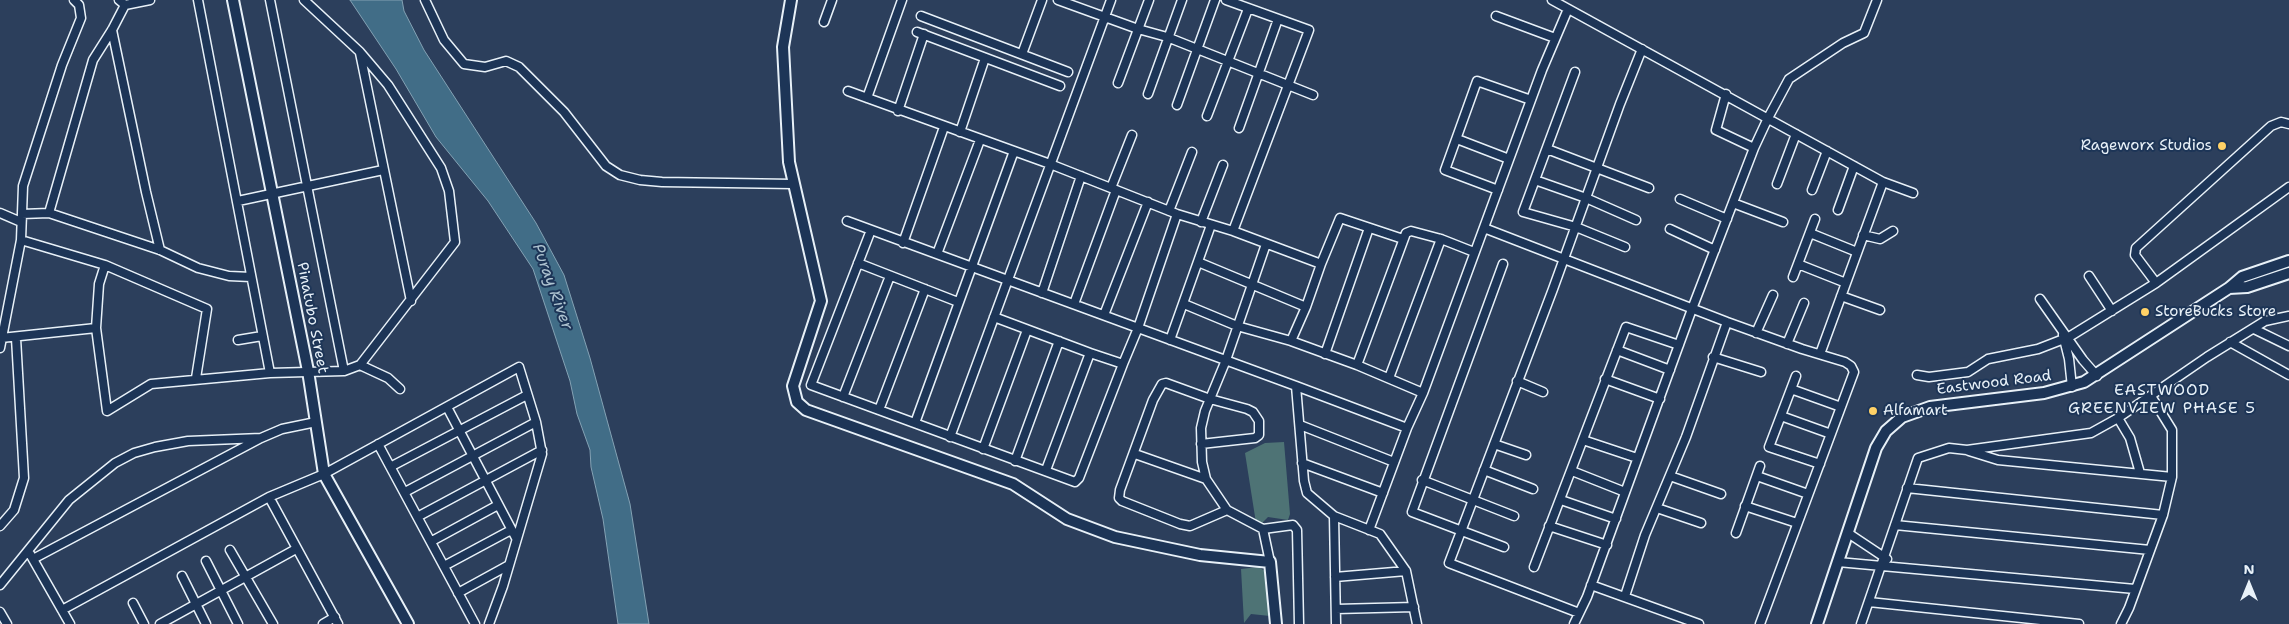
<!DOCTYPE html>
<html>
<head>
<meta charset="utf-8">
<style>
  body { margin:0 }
  #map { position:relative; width:2289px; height:624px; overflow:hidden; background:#2c3f5c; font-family:"Shantell Sans",sans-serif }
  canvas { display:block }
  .north { position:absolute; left:2224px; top:559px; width:50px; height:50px; -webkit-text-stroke:4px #1d3557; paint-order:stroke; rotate:0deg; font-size:14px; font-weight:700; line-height:20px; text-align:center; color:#e8f1f8 }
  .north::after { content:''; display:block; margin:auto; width:18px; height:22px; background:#e8f1f8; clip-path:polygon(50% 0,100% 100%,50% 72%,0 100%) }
</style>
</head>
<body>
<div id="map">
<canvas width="2289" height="624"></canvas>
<div class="north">N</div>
</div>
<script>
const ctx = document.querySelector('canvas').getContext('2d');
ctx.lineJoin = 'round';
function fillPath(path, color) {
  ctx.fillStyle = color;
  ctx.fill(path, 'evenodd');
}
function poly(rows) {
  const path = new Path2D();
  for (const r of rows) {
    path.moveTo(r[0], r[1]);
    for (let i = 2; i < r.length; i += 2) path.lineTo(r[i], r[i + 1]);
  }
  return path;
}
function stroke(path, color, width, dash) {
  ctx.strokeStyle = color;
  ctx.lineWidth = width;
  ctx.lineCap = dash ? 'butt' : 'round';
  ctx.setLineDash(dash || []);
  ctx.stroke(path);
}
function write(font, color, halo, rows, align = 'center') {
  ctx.font = font + ' "Shantell Sans",sans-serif';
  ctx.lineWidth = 4;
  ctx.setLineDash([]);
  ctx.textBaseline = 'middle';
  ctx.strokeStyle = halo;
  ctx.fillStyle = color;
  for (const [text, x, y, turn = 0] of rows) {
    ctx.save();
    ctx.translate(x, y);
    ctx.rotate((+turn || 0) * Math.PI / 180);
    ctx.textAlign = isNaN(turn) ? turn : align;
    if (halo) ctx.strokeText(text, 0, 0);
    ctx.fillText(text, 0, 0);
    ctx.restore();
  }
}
const green = poly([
  [1284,442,1290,514,1288,520,1268,517,1262,523,1256,523,1245,453,1265,443],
  [1258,567,1267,572,1270,616,1251,614,1244,623,1241,569]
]);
const water = poly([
  [350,0,402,0,404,11,424,50,536,223,564,275,590,358,630,504,649,624,618,624,603,519,591,467,590,450,577,414,570,381,533,269,488,201,436,137,396,69,350,0]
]);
const street = poly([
  [198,0,270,373],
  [270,0,344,371],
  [425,0,444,40,464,64,485,67,506,61,519,67,564,112,606,166,620,175,640,180,662,182,793,184],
  [1058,0,1138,29,1167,37,1313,95],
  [1226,0,1309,30,1233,231],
  [1552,0,1883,182,1913,193],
  [125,5,150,0],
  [921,16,1068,72],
  [1496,16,1555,38],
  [824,22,832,0],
  [112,30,146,192,160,250],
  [917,32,1060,86],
  [360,53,411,301],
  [1022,54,1042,0],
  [1575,72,1523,212,1576,227,1625,247],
  [1118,83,1149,0],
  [848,91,1050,164,1177,214,1233,231,1321,264,1306,307,1291,341],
  [1148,94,1182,0],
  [1726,94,1716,130,1754,148],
  [867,98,902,0],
  [1177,105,1215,0],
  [898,111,924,34],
  [1207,116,1248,9],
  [1239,128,1278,19],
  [960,132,985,58],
  [1457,139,1509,159],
  [1547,149,1649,188],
  [1535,180,1586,198,1636,220],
  [1777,184,1796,134],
  [1111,188,1132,135],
  [1498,190,1445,170,1477,81,1531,100],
  [1812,190,1827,151],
  [1680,199,1727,219],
  [238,201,383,170],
  [1733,203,1783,222],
  [1838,210,1854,166],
  [1169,211,1192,152],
  [0,213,21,222],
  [49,213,93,60,112,30,125,5,119,0],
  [22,214,49,213,160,250,198,268,229,276,251,277],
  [847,221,1296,386,1304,481,1307,493,1334,516],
  [1201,222,1223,165],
  [1484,228,1727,322,1802,349,1845,362,1851,366,1854,372,1760,624],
  [1670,229,1715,250],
  [871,230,811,385,1075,482,1079,478,1123,364,1090,353,1046,470],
  [1810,233,1857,252],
  [1863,235,1880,239,1893,231],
  [21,240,105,265,207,309,196,378],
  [903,243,944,127],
  [1266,244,1226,360,1205,411,1201,428,1202,462,1206,479,1227,510,1263,529,1270,562],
  [937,254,980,140],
  [1198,262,1306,307],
  [858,263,958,302],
  [1321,264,1340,218,1403,239],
  [1503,264,1412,512,1504,547],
  [1798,264,1846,283],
  [105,265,99,284,96,328,107,411,151,384,270,373,344,371,360,365,455,242,449,191,441,168,388,85,360,52,304,0],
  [2089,276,2112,311],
  [1793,277,1815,219],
  [2156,283,2135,255,2136,248,2271,126,2281,122,2289,124],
  [1042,293,1081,176],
  [1841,296,1880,310],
  [2040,299,2083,360,2097,376],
  [1074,304,1116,190],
  [1184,304,1237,326,1291,341,1357,365,1423,393],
  [1104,315,1148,202],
  [994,317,1090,353],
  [2254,329,2289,346],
  [1756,333,1773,295],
  [2063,335,2069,359,2072,387],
  [1,338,96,328],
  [238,340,262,336],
  [1170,340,1211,225],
  [2230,342,2289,375],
  [1787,344,1804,303],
  [0,348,21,240,23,186,62,65,81,18,79,5,74,0],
  [1617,350,1670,370],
  [1325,354,1369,228],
  [1820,354,1883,182],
  [1713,357,1761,372],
  [1123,364,1138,328,1177,214],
  [360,365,388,378,400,389],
  [1357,365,1406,233,1411,231,1441,239,1474,252],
  [1917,375,1929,377,1968,372,1988,359,2038,349,2069,337,2156,283,2289,187],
  [1796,376,1769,447,1820,464],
  [1389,378,1441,239],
  [1605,379,1660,399],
  [1517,381,1543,392],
  [1296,386,1407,428,1369,530],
  [1791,389,1841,407],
  [843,397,890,276],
  [447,407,516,538],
  [879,410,925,289],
  [1781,416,1831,434],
  [2118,418,2130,438,2140,473],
  [915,423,1014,151],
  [1300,425,1394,462],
  [1407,428,1423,393,1542,70,1568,9],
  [950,437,1111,0],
  [1583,440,1637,458],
  [378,444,475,624],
  [1201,444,1255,438,1259,435,1259,421,1253,412,1247,409,1210,399,1166,383,1162,384,1153,400,1120,490,1119,498,1122,501,1180,524,1190,526,1227,510],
  [1494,444,1526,455],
  [983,449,1027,330],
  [1969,451,1998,460,2172,477],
  [1135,454,1206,479],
  [1015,461,1059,341],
  [1302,463,1383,493],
  [392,466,527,395],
  [1484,470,1533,489],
  [1572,471,1625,492],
  [1670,476,1721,494],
  [1757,476,1808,494],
  [1422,480,1514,516],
  [1907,488,2163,515],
  [405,492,536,422],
  [269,497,338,624],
  [1561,500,1616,519],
  [1745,506,1797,523],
  [1657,508,1701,523],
  [419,516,542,450],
  [1895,525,2150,550],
  [0,526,14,510,24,478,16,338],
  [1549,526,1607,545],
  [1263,529,1293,525,1297,530,1299,624],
  [1736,533,1760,466],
  [1848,533,1887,559],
  [432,541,498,505],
  [230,550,273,624],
  [30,554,70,624],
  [33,559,261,438,282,429,316,422],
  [206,561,238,624],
  [1838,562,2135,589],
  [444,566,511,530],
  [1534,567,1626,327,1679,345],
  [182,576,206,624],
  [1335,577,1406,571],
  [0,585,69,500,115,463,134,453,155,447,188,441,261,438],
  [1591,585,1699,624],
  [458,593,509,565],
  [1625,596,1645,535,1686,437,1727,322],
  [1869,602,2079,624],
  [133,603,144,624],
  [1336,609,1414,607],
  [62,610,269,497,324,474,519,367,536,422,542,454,503,586,489,624],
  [0,612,7,624],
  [1579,613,1449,563,1553,289,1620,104,1642,49],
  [160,624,296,549],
  [323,624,335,617],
  [1336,624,1334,516,1380,534,1406,571,1417,624],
  [1574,624,1587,597,1692,309,1754,148,1768,118,1789,79,1843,43,1864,33,1877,0],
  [1861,624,1918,458,1949,448,1967,450,2091,433,2118,418,2207,357,2265,321,2289,316],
  [2121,624,2129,608,2163,515,2172,477,2172,430,2151,396]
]);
const secondary = poly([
  [233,0,308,371,324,474,408,624],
  [791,0,783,47,789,162,821,301,793,386,797,402,806,410,1013,484,1067,519,1115,537,1200,555,1270,562,1276,624],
  [2229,288,2247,287,2289,273],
  [1817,624,1876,448,1886,431,1902,417,1930,407,2044,393,2084,382,2229,288,2242,277,2289,261]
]);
const markers = [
  [2222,146,5,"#ffd166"],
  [2145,312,5,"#ffd166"],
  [1873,411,5,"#ffd166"]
];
const poiNames = [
  ["Rageworx Studios",2212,146,"right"],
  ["StoreBucks Store",2155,312],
  ["Alfamart",1883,411]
];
const streetNames = [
  ["Pinatubo Street",312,318,79],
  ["Eastwood Road",1994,383,-7]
];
const waterNames = [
  ["Puray River",552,287,70]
];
const neighbourhoodNames = [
  ["EASTWOOD",2162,391],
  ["GREENVIEW PHASE 5",2162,409]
];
fillPath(green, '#4e7375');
fillPath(water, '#416d87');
stroke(water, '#84a2b4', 1);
stroke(street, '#e8f1f8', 11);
stroke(secondary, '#e8f1f8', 14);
stroke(street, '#1d3557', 8);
stroke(secondary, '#1d3557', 10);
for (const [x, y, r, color] of markers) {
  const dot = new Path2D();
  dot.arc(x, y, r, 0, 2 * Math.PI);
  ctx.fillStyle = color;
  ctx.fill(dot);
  stroke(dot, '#1d3557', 2);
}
write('15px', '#e8f1f8', '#1d3557', poiNames, 'left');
write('15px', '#e8f1f8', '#1d3557', streetNames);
write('italic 16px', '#aec3d0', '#1d3557', waterNames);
ctx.letterSpacing = '1px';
write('16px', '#e8f1f8', '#1d3557', neighbourhoodNames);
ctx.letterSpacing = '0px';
</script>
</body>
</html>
